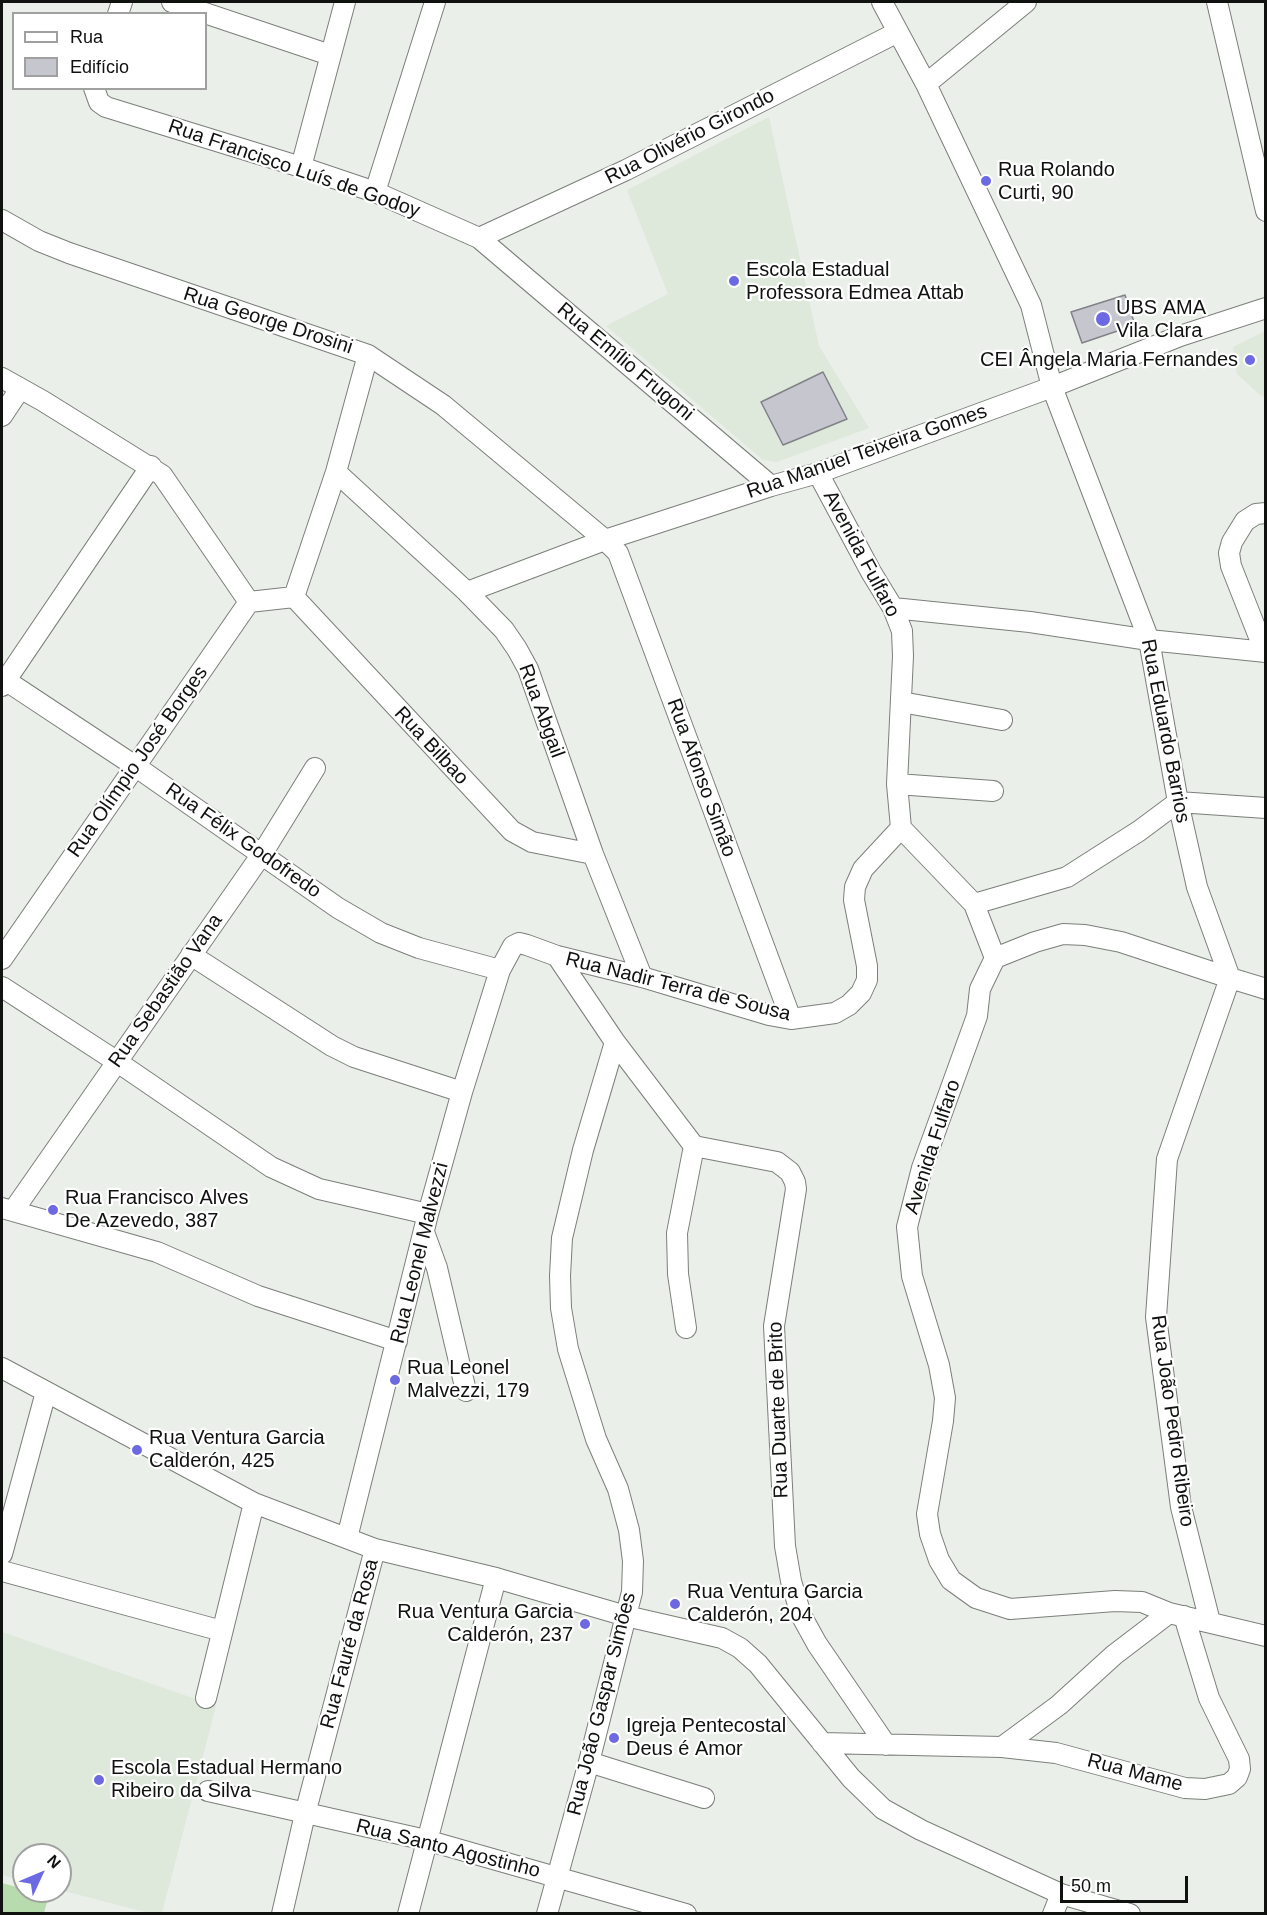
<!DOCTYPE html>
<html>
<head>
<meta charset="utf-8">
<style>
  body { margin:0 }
  #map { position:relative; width:1267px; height:1915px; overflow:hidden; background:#eaefe9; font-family:Arial,sans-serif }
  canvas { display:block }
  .frame { position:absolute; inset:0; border:3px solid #101210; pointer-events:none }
  .legend { position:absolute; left:12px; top:12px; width:195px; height:78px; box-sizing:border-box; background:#fff; border:2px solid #9fa09f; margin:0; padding:8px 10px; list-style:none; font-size:18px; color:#101210 }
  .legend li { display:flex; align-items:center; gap:12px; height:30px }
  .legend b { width:30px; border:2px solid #9fa09f }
  .north { position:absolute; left:12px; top:1843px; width:60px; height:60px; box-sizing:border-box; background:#fff; border:2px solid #9fa09f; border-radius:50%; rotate:46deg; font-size:16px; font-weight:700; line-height:24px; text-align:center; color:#101210 }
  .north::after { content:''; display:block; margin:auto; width:21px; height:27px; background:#6d69e3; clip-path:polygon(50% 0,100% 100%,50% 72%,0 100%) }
  .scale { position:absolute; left:1060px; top:1876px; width:128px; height:27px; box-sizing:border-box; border:3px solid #101210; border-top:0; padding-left:8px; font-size:18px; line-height:21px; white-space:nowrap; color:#101210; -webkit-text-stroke:4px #fff; paint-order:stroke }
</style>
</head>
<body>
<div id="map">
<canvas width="1267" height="1915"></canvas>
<div class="frame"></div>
<ul class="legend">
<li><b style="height:8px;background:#fff"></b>Rua</li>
<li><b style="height:16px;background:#c6c7ce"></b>Edifício</li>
</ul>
<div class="north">N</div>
<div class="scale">50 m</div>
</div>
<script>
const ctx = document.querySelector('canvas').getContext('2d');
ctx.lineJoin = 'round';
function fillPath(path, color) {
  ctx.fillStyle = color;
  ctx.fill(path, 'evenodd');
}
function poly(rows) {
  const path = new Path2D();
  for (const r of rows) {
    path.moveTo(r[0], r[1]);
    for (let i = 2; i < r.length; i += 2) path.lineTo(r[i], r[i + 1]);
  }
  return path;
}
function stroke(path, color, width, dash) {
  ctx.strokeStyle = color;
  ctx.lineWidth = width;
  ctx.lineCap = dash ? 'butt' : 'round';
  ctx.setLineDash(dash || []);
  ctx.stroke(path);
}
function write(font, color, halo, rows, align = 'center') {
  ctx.font = font + ' Arial,sans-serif';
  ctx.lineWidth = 4.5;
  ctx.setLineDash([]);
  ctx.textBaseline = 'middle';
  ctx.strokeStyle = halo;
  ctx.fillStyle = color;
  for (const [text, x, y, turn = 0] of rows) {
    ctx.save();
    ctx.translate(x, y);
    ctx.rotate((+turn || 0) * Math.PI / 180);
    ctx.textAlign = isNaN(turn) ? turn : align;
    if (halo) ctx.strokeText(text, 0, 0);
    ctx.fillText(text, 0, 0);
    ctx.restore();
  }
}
const built = poly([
  [769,117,819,346,869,428,777,462,763,460,606,326,668,294,627,190],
  [1265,331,1265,397,1260,395,1237,374,1233,347],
  [2,1632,216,1706,162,1913,149,1913,60,1890,60,1855,24,1855,24,1881,2,1875]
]);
const green = poly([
  [2,1883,24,1889,24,1891,49,1895,44,1913,2,1913]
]);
const building = poly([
  [1125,295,1135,325,1082,343,1071,312,1125,295],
  [823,372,847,419,783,445,761,402,823,372]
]);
const minor = poly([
  [172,2,330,55],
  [882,2,926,84,1031,305,1052,387,1149,640,1178,802,1197,887,1230,978],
  [1217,2,1266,211],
  [118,14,122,2],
  [926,84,1026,2],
  [94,88,99,102,106,107,301,167,375,192,479,238,771,486],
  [301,167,345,2],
  [375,192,435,2],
  [2,220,39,241,69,253,368,355,443,405,605,540,618,553,791,1019],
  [479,238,626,170,898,32],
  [2,378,43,401,162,475,249,602],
  [2,416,20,389],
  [336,472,467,592,504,630,517,649,528,669,593,854,642,977],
  [818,473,871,572,893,608,902,631,903,656,897,784,901,828,974,904,995,958,980,989,977,1016,922,1168,907,1227,912,1276,939,1365,945,1398,943,1421,927,1514,930,1534,939,1560,951,1580,976,1598,1010,1609,1115,1601,1142,1602,1169,1613,1266,1636],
  [467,592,605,540,771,486,818,473,1052,387,1180,336,1266,308],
  [294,597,512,831,532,842,593,854],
  [294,597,336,472,368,355],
  [893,608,1030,622,1149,640,1266,652],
  [1265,652,1231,566,1229,553,1232,542,1245,521,1256,514,1266,513],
  [2,678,135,766,338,908,381,933,419,948,500,970],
  [2,686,151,466],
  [901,702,1002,720],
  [897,784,993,791],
  [974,904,1067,877,1139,831,1178,802,1266,808],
  [191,955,332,1046,354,1057,462,1092],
  [557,956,615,1042,694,1146,777,1162,790,1172,795,1182,796,1189,774,1326,785,1546,791,1581,801,1615,817,1644,886,1745],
  [995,958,1035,942,1063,934,1085,935,1121,942,1230,978],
  [2,959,249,602,294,597],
  [2,987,116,1061,271,1167,319,1189,428,1214],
  [2,1208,157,1252,258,1296,397,1341],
  [13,1211,262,854,315,768],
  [424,1232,437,1268,466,1391],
  [686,1328,678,1274,677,1233,694,1146],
  [2,1368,254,1503,375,1549,496,1578,626,1616,722,1638,740,1648,758,1664,851,1778,883,1809,921,1830,1061,1894,1130,1914],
  [347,1538,428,1214,462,1092,500,970,513,946,519,943,527,945,557,956,642,977,769,1015,791,1019,835,1013,849,1005,861,993,867,980,867,966,854,900,855,887,863,869,901,828],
  [2,1554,46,1392],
  [2,1571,222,1631],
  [1210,1622,1181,1507,1156,1317,1167,1159,1230,978,1266,989],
  [206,1698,254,1503],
  [822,1743,1002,1747,1059,1705,1114,1655,1169,1613],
  [1002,1747,1056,1753,1185,1788,1205,1789,1229,1784,1237,1777,1240,1769,1239,1759,1209,1698,1184,1616],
  [589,1762,704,1798],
  [208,1791,426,1840,686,1914],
  [282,1914,305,1814,375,1549],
  [408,1914,496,1578],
  [547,1914,589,1762,632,1592,633,1561,629,1530,618,1489,596,1439,568,1349,561,1308,560,1276,562,1238,583,1150,615,1042],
  [1053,1914,1061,1894]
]);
const markers = [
  [986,181,6,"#6d69e3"],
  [734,281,6,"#6d69e3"],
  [1103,319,8,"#6d69e3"],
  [1250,360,6,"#6d69e3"],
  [53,1210,6,"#6d69e3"],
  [395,1380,6,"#6d69e3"],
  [137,1450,6,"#6d69e3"],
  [675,1604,6,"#6d69e3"],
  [585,1624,6,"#6d69e3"],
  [614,1738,6,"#6d69e3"],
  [99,1780,6,"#6d69e3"]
];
const streetNames = [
  ["Rua Olivério Girondo",690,137,-27],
  ["Rua Francisco Luís de Godoy",294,169,19],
  ["Rua George Drosini",268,321,18],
  ["Rua Emílio Frugoni",625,362,40],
  ["Rua Manuel Teixeira Gomes",867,452,-19],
  ["Avenida Fulfaro",861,554,62],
  ["Rua Abgail",541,711,70],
  ["Rua Eduardo Barrios",1165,731,79],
  ["Rua Bilbao",431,746,47],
  ["Rua Olímpio José Borges",138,762,-55],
  ["Rua Afonso Simão",701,778,70],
  ["Rua Félix Godofredo",243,841,35],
  ["Rua Nadir Terra de Sousa",678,987,14],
  ["Rua Sebastião Vana",166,991,-55],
  ["Avenida Fulfaro",933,1147,-72],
  ["Rua Leonel Malvezzi",420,1253,-76],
  ["Rua Duarte de Brito",779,1410,-92],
  ["Rua João Pedro Ribeiro",1172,1421,82],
  ["Rua Fauré da Rosa",350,1644,-75],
  ["Rua João Gaspar Simões",602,1704,-76],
  ["Rua Mame",1135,1773,15],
  ["Rua Santo Agostinho",448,1849,14]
];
const poiNames = [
  ["Rua Rolando",998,170],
  ["Curti, 90",998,193],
  ["Escola Estadual",746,270],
  ["Professora Edmea Attab",746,293],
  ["UBS AMA",1116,308],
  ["Vila Clara",1116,331],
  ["CEI Ângela Maria Fernandes",1238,360,"right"],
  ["Rua Francisco Alves",65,1198],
  ["De Azevedo, 387",65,1221],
  ["Rua Leonel",407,1368],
  ["Malvezzi, 179",407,1391],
  ["Rua Ventura Garcia",149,1438],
  ["Calderón, 425",149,1461],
  ["Rua Ventura Garcia",687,1592],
  ["Calderón, 204",687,1615],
  ["Rua Ventura Garcia",573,1612,"right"],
  ["Calderón, 237",573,1635,"right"],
  ["Igreja Pentecostal",626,1726],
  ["Deus é Amor",626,1749],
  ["Escola Estadual Hermano",111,1768],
  ["Ribeiro da Silva",111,1791]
];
fillPath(built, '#dee8db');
fillPath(green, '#b8dbad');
fillPath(building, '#c6c7ce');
stroke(building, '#818288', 1.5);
stroke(minor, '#7b7f7a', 22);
stroke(minor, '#fff', 20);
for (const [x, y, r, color] of markers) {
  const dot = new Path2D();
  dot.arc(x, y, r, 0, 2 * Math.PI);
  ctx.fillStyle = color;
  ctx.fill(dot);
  stroke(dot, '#fff', 2);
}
write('20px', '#101210', '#fff', streetNames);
write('20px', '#101210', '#fff', poiNames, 'left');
</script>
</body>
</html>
